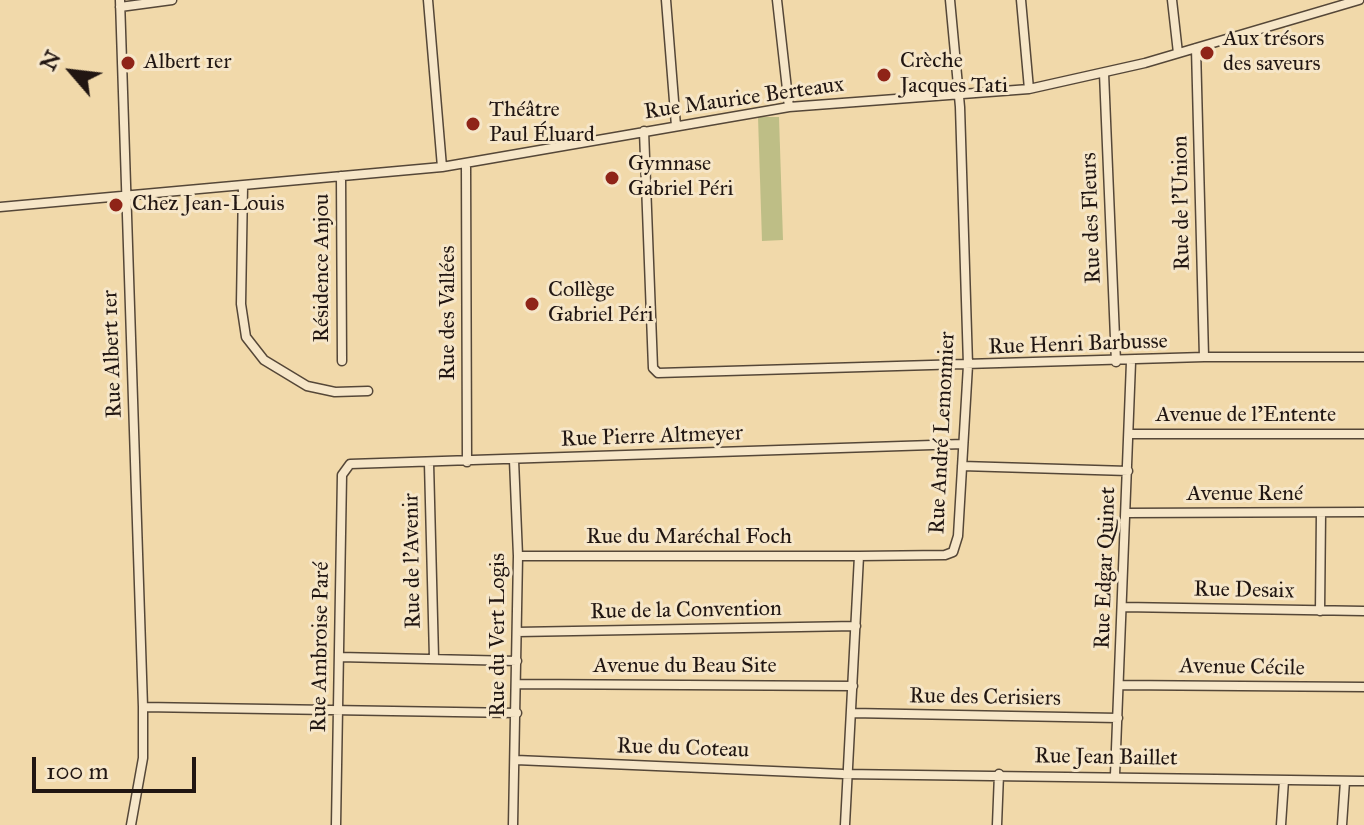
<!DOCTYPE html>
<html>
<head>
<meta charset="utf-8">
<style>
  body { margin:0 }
  #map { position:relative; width:1364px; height:825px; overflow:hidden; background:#f1d9aa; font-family:"IM FELL Great Primer",serif }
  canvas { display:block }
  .north { position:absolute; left:32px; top:32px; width:80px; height:80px; -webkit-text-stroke:6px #f6e6c8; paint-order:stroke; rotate:298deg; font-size:22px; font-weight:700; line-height:32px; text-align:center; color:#211612 }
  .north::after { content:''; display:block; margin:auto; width:28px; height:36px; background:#211612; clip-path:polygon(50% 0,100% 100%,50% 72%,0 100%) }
  .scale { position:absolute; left:32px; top:757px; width:164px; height:36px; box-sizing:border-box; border:4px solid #211612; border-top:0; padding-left:10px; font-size:24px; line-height:28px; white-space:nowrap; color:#211612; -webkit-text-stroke:6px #f6e6c8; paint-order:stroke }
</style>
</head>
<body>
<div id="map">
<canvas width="1364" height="825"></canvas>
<div class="north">N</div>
<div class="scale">100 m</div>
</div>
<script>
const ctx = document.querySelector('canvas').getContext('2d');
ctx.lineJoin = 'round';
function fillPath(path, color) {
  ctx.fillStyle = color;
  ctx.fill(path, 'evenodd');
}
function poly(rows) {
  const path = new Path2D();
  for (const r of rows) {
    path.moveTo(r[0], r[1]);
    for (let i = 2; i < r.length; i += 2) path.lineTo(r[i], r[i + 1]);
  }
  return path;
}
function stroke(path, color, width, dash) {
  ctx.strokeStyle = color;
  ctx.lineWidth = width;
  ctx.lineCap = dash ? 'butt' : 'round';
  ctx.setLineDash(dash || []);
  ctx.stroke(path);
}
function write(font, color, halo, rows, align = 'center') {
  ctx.font = font + ' "IM FELL Great Primer",serif';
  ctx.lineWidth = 6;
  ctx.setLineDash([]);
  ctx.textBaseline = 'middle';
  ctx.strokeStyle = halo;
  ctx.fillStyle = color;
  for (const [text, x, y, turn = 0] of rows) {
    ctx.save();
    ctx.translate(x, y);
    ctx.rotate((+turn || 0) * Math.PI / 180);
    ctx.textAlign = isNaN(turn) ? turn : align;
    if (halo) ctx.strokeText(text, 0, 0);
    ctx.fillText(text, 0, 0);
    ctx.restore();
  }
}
const green = poly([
  [758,117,779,117,783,240,762,241]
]);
const street = poly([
  [120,0,143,707,143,758,131,825],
  [428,0,442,167],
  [666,0,676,126],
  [777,0,789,107],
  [1021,0,1029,89],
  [1172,0,1178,53],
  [120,7,172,0],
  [1196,48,1204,357],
  [1104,73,1116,362],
  [644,131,653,368,658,373,1204,357,1364,357],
  [466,164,467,462],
  [341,176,342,361],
  [243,186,241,304,246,337,264,360,307,386,335,392,368,391],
  [0,207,442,167,789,107,1029,89,1145,63,1359,0],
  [1129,434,1364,434],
  [429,463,434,658],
  [962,466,1128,471],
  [1126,513,1364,512],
  [518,556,859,556],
  [1123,607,1364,611],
  [1320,611,1321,513],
  [517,632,856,626],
  [339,657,517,661],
  [517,684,853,686],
  [1119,685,1364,687],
  [143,707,517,713],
  [852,713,1118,718],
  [516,760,843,774,1364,781],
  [1115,775,1131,362],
  [336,825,342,475,350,464,963,444],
  [513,825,518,556,514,460],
  [845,825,859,556,945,555,953,552,958,536,968,365,960,107,950,0],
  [997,825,999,774],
  [1281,825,1284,780],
  [1342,825,1345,781]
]);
const markers = [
  [1207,53,8,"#8f2418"],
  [128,63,8,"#8f2418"],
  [884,75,8,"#8f2418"],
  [473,124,8,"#8f2418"],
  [612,178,8,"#8f2418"],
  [116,205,8,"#8f2418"],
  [532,304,8,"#8f2418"]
];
const poiNames = [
  ["Aux trésors",1223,40],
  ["des saveurs",1223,65],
  ["Crèche",900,62],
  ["Jacques Tati",900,87],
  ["Albert 1er",144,63],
  ["Théâtre",489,111],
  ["Paul Éluard",489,136],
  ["Gymnase",628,165],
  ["Gabriel Péri",628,190],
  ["Chez Jean-Louis",132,205],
  ["Collège",548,291],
  ["Gabriel Péri",548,316]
];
const streetNames = [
  ["Rue Maurice Berteaux",744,99,-8],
  ["Rue de l'Union",1182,203,-91],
  ["Rue des Fleurs",1092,218,-92],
  ["Résidence Anjou",323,268,-90],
  ["Rue des Vallées",449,313,-90],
  ["Rue Henri Barbusse",1078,345,-2],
  ["Rue Albert 1er",113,354,-92],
  ["Avenue de l'Entente",1246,416],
  ["Rue André Lemonnier",943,433,-87],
  ["Rue Pierre Altmeyer",652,437,-2],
  ["Avenue René",1245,495],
  ["Rue du Maréchal Foch",689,538],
  ["Rue de l'Avenir",413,561,-91],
  ["Rue Edgar Quinet",1106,568,-88],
  ["Rue Desaix",1244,591,1],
  ["Rue de la Convention",686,611,-1],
  ["Rue du Vert Logis",499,635,-90],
  ["Rue Ambroise Paré",321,647,-89],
  ["Avenue du Beau Site",685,667],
  ["Avenue Cécile",1242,668,1],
  ["Rue des Cerisiers",985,698,1],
  ["Rue du Coteau",683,749,2],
  ["Rue Jean Baillet",1106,758,1]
];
fillPath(green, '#bebe86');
stroke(street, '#554738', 11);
stroke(street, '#f6e6c8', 8);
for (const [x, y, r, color] of markers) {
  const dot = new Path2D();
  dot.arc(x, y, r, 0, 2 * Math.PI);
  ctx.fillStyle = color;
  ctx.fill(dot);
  stroke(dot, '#f6e6c8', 3);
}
write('22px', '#211612', '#f6e6c8', poiNames, 'left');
write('22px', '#211612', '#f6e6c8', streetNames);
</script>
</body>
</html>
